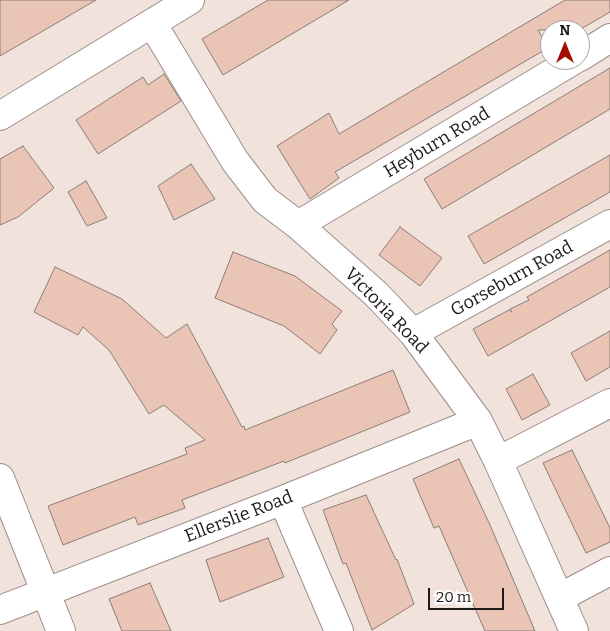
<!DOCTYPE html>
<html>
<head>
<meta charset="utf-8">
<style>
  body { margin:0 }
  #map { position:relative; width:610px; height:631px; overflow:hidden; background:#f1e2dc; font-family:Bitter,serif }
  canvas { display:block }
  .north { position:absolute; left:540px; top:20px; width:50px; height:50px; box-sizing:border-box; background:#fff; border:1px solid #a5a3a3; border-radius:50%; rotate:0deg; font-size:14px; font-weight:700; line-height:20px; text-align:center; color:#1f1a18 }
  .north::after { content:''; display:block; margin:auto; width:18px; height:22px; background:#a30e01; clip-path:polygon(50% 0,100% 100%,50% 72%,0 100%) }
  .scale { position:absolute; left:428px; top:588px; width:76px; height:22px; box-sizing:border-box; border:2px solid #1f1a18; border-top:0; padding-left:6px; font-size:15px; line-height:18px; white-space:nowrap; color:#1f1a18; -webkit-text-stroke:4px #fff; paint-order:stroke }
</style>
</head>
<body>
<div id="map">
<canvas width="610" height="631"></canvas>
<div class="north">N</div>
<div class="scale">20 m</div>
</div>
<script>
const ctx = document.querySelector('canvas').getContext('2d');
ctx.lineJoin = 'round';
function fillPath(path, color) {
  ctx.fillStyle = color;
  ctx.fill(path, 'evenodd');
}
function poly(rows) {
  const path = new Path2D();
  for (const r of rows) {
    path.moveTo(r[0], r[1]);
    for (let i = 2; i < r.length; i += 2) path.lineTo(r[i], r[i + 1]);
  }
  return path;
}
function stroke(path, color, width, dash) {
  ctx.strokeStyle = color;
  ctx.lineWidth = width;
  ctx.lineCap = dash ? 'butt' : 'round';
  ctx.setLineDash(dash || []);
  ctx.stroke(path);
}
function write(font, color, halo, rows, align = 'center') {
  ctx.font = font + ' Bitter,serif';
  ctx.lineWidth = 4;
  ctx.setLineDash([]);
  ctx.textBaseline = 'middle';
  ctx.strokeStyle = halo;
  ctx.fillStyle = color;
  for (const [text, x, y, turn = 0] of rows) {
    ctx.save();
    ctx.translate(x, y);
    ctx.rotate((+turn || 0) * Math.PI / 180);
    ctx.textAlign = isNaN(turn) ? turn : align;
    if (halo) ctx.strokeText(text, 0, 0);
    ctx.fillText(text, 0, 0);
    ctx.restore();
  }
}
const building = poly([
  [0,0,96,0,0,56,0,0],
  [268,0,349,0,223,75,202,39,268,0],
  [565,0,610,0,610,12,579,30,538,30,548,48,335,172,339,178,310,199,277,146,329,113,339,134,565,0],
  [610,68,610,109,442,209,424,179,610,68],
  [164,74,181,101,98,154,76,120,143,77,148,85,164,74],
  [23,146,54,188,18,217,0,225,0,159,23,146],
  [610,155,610,192,484,264,468,236,610,155],
  [191,164,215,199,174,220,158,186,191,164],
  [86,181,107,218,87,226,68,192,86,181],
  [400,227,442,258,420,286,379,255,400,227],
  [610,250,610,287,488,356,473,329,509,310,512,312,510,309,529,300,527,297,610,250],
  [233,252,295,276,342,311,332,324,337,330,320,354,284,326,215,298,233,252],
  [55,267,122,299,166,338,187,324,242,427,244,426,245,430,393,370,410,412,285,463,284,461,182,500,185,508,138,525,135,517,63,545,48,506,187,454,185,448,205,440,164,405,149,414,109,350,83,327,78,335,34,312,55,267],
  [610,331,610,367,586,381,571,353,610,331],
  [533,374,550,405,522,420,506,389,533,374],
  [572,450,610,528,610,542,586,553,543,463,572,450],
  [459,459,490,525,535,631,485,631,439,526,434,528,413,479,459,459],
  [366,495,396,560,397,559,414,604,372,630,346,563,343,564,323,510,366,495],
  [268,538,284,577,220,602,206,560,268,538],
  [150,583,171,631,122,631,109,599,150,583]
]);
const street = poly([
  [152,23,235,161,265,200,298,225,376,294,413,333,478,421,498,461,574,631],
  [580,57,610,38],
  [0,116,190,0],
  [298,225,574,60],
  [413,333,610,224],
  [498,461,610,403],
  [0,478,61,631],
  [283,500,339,631],
  [559,598,610,571],
  [0,610,283,500,478,421]
]);
const streetNames = [
  ["Heyburn Road",437,143,-31],
  ["Gorseburn Road",512,279,-29],
  ["Victoria Road",386,311,46],
  ["Ellerslie Road",239,517,-21]
];
fillPath(building, '#eac4b5');
stroke(building, '#8b7d78', 1);
stroke(street, '#9c8e89', 30);
stroke(street, '#fff', 28);
write('18px', '#1f1a18', '#fff', streetNames);
</script>
</body>
</html>
